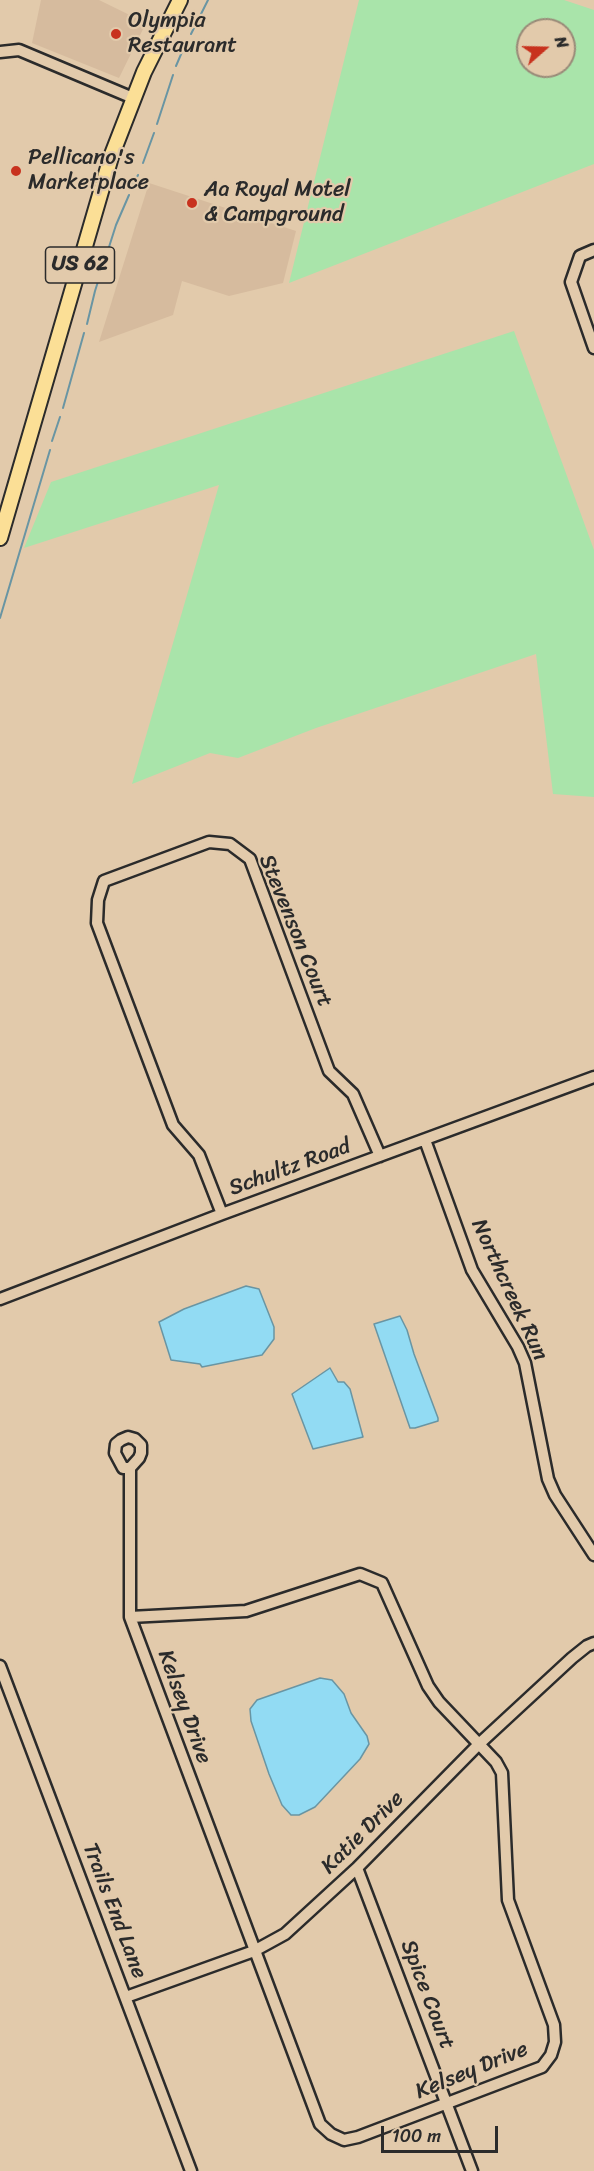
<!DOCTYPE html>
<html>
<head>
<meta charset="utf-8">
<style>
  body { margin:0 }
  #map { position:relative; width:594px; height:2171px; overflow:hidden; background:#e2caab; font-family:Sriracha,sans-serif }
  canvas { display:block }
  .north { position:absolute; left:516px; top:18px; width:60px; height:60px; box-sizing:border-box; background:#e2caab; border:2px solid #998a78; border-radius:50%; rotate:70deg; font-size:16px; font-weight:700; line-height:24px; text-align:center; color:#2b2b2b }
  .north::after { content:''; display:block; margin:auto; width:21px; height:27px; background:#c8321e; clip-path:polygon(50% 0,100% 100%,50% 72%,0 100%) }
  .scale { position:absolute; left:381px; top:2126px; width:117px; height:27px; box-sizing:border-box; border:3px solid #2b2b2b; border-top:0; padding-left:8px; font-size:18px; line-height:21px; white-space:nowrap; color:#2b2b2b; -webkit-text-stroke:4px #e2caab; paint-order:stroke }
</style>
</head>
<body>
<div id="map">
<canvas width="594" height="2171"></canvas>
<div class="north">N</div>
<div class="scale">100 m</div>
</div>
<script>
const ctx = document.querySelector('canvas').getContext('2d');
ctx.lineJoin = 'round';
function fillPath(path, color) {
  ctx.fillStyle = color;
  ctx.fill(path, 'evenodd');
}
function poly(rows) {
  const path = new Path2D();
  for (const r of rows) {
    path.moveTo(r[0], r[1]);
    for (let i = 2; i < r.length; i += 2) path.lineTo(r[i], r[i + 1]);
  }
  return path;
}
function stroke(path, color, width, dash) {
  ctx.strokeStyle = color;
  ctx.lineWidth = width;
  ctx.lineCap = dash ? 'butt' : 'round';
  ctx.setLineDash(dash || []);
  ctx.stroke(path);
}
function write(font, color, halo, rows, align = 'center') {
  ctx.font = font + ' Sriracha,sans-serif';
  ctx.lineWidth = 4.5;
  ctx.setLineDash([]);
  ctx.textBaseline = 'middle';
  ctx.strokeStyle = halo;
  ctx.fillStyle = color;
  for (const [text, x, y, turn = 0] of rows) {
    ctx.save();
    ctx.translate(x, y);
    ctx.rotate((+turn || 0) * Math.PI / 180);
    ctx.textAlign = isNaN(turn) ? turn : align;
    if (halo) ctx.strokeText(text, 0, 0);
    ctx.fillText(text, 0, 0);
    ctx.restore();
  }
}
const built = poly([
  [41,0,99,0,146,23,119,78,32,43],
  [149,183,296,231,283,283,229,296,182,281,173,315,99,342]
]);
const green = poly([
  [359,0,564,0,594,10,594,164,289,283],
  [528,30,564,30,564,66,528,66],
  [514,331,594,550,594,797,553,794,536,654,316,728,238,758,210,753,132,784,219,485,24,548,51,482]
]);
const water = poly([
  [246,1286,259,1289,274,1327,274,1339,262,1355,202,1367,200,1364,171,1360,159,1322,184,1309,246,1286],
  [400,1316,407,1330,414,1354,438,1418,438,1421,415,1428,410,1428,374,1324,400,1316],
  [330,1368,338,1382,344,1382,350,1389,363,1437,313,1449,292,1394,330,1368],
  [320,1678,332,1680,344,1694,351,1713,367,1736,369,1744,360,1759,315,1807,299,1815,291,1815,282,1805,269,1774,251,1721,250,1709,257,1700,320,1678]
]);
const stream = poly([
  [191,34,208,0],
  [176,66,185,45],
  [157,124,173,75],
  [143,163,154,133],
  [133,185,138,175],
  [87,324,95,291,116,225,129,195],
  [63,408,84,333],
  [52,441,60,417],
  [0,618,50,450]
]);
const minor = poly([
  [0,52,19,50,133,98],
  [594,250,580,256,571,282,594,348],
  [425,1140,472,1270,518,1347,525,1363,548,1479,555,1495,594,1555],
  [222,1214,199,1155,173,1125,97,923,98,900,104,881,209,842,230,844,250,859,329,1071,353,1094,380,1156],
  [0,1299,222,1214,594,1077],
  [130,1468,123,1468,115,1453,116,1444,121,1440,128,1437,135,1439,141,1445,141,1453,139,1458,130,1468,130,1617,320,2124,331,2134,344,2140,358,2137,542,2067,551,2055,555,2042,554,2025,508,1900,502,1773,496,1762,439,1702,428,1686,382,1583,360,1574,246,1611,130,1617],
  [0,1666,191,2171],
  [357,1868,472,2171],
  [126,1997,254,1951,285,1934,357,1868,479,1744,572,1658,587,1646,594,1643]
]);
const major = poly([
  [0,538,111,157,144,72,180,0]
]);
const markers = [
  [116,34,6,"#c8321e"],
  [16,171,6,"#c8321e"],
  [192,203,6,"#c8321e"]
];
const shields = [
  [80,265,69]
];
const shieldNames = [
  ["US 62",80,265]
];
const poiNames = [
  ["Olympia",128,21],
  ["Restaurant",128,46],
  ["Pellicano's",28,158],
  ["Marketplace",28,183],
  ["Aa Royal Motel",204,190],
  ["& Campground",204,215]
];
const streetNames = [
  ["Stevenson Court",295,931,68],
  ["Schultz Road",290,1168,-20],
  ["Northcreek Run",509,1290,65],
  ["Kelsey Drive",184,1707,70],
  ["Katie Drive",363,1833,-45],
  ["Trails End Lane",114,1911,69],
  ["Spice Court",427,1995,69],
  ["Kelsey Drive",472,2071,-22]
];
fillPath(built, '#d6bb9e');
fillPath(green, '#a9e4aa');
fillPath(water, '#92dbf3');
stroke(water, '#6995a3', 1.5);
stroke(stream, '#6995a3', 2);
stroke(minor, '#2b2b2b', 15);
stroke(major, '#2b2b2b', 18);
stroke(minor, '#e2caab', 10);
stroke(major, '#fbdf96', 14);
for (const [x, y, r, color] of markers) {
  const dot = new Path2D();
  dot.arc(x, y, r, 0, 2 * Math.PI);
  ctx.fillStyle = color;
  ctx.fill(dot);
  stroke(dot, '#e2caab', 2);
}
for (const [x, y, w] of shields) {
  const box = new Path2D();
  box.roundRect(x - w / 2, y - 18, w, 36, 4.5);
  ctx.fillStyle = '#e2caab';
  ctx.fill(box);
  stroke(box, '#2b2b2b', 1.5);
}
write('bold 21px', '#2b2b2b', null, shieldNames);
write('22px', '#2b2b2b', '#e2caab', poiNames, 'left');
write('22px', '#2b2b2b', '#e2caab', streetNames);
</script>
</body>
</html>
